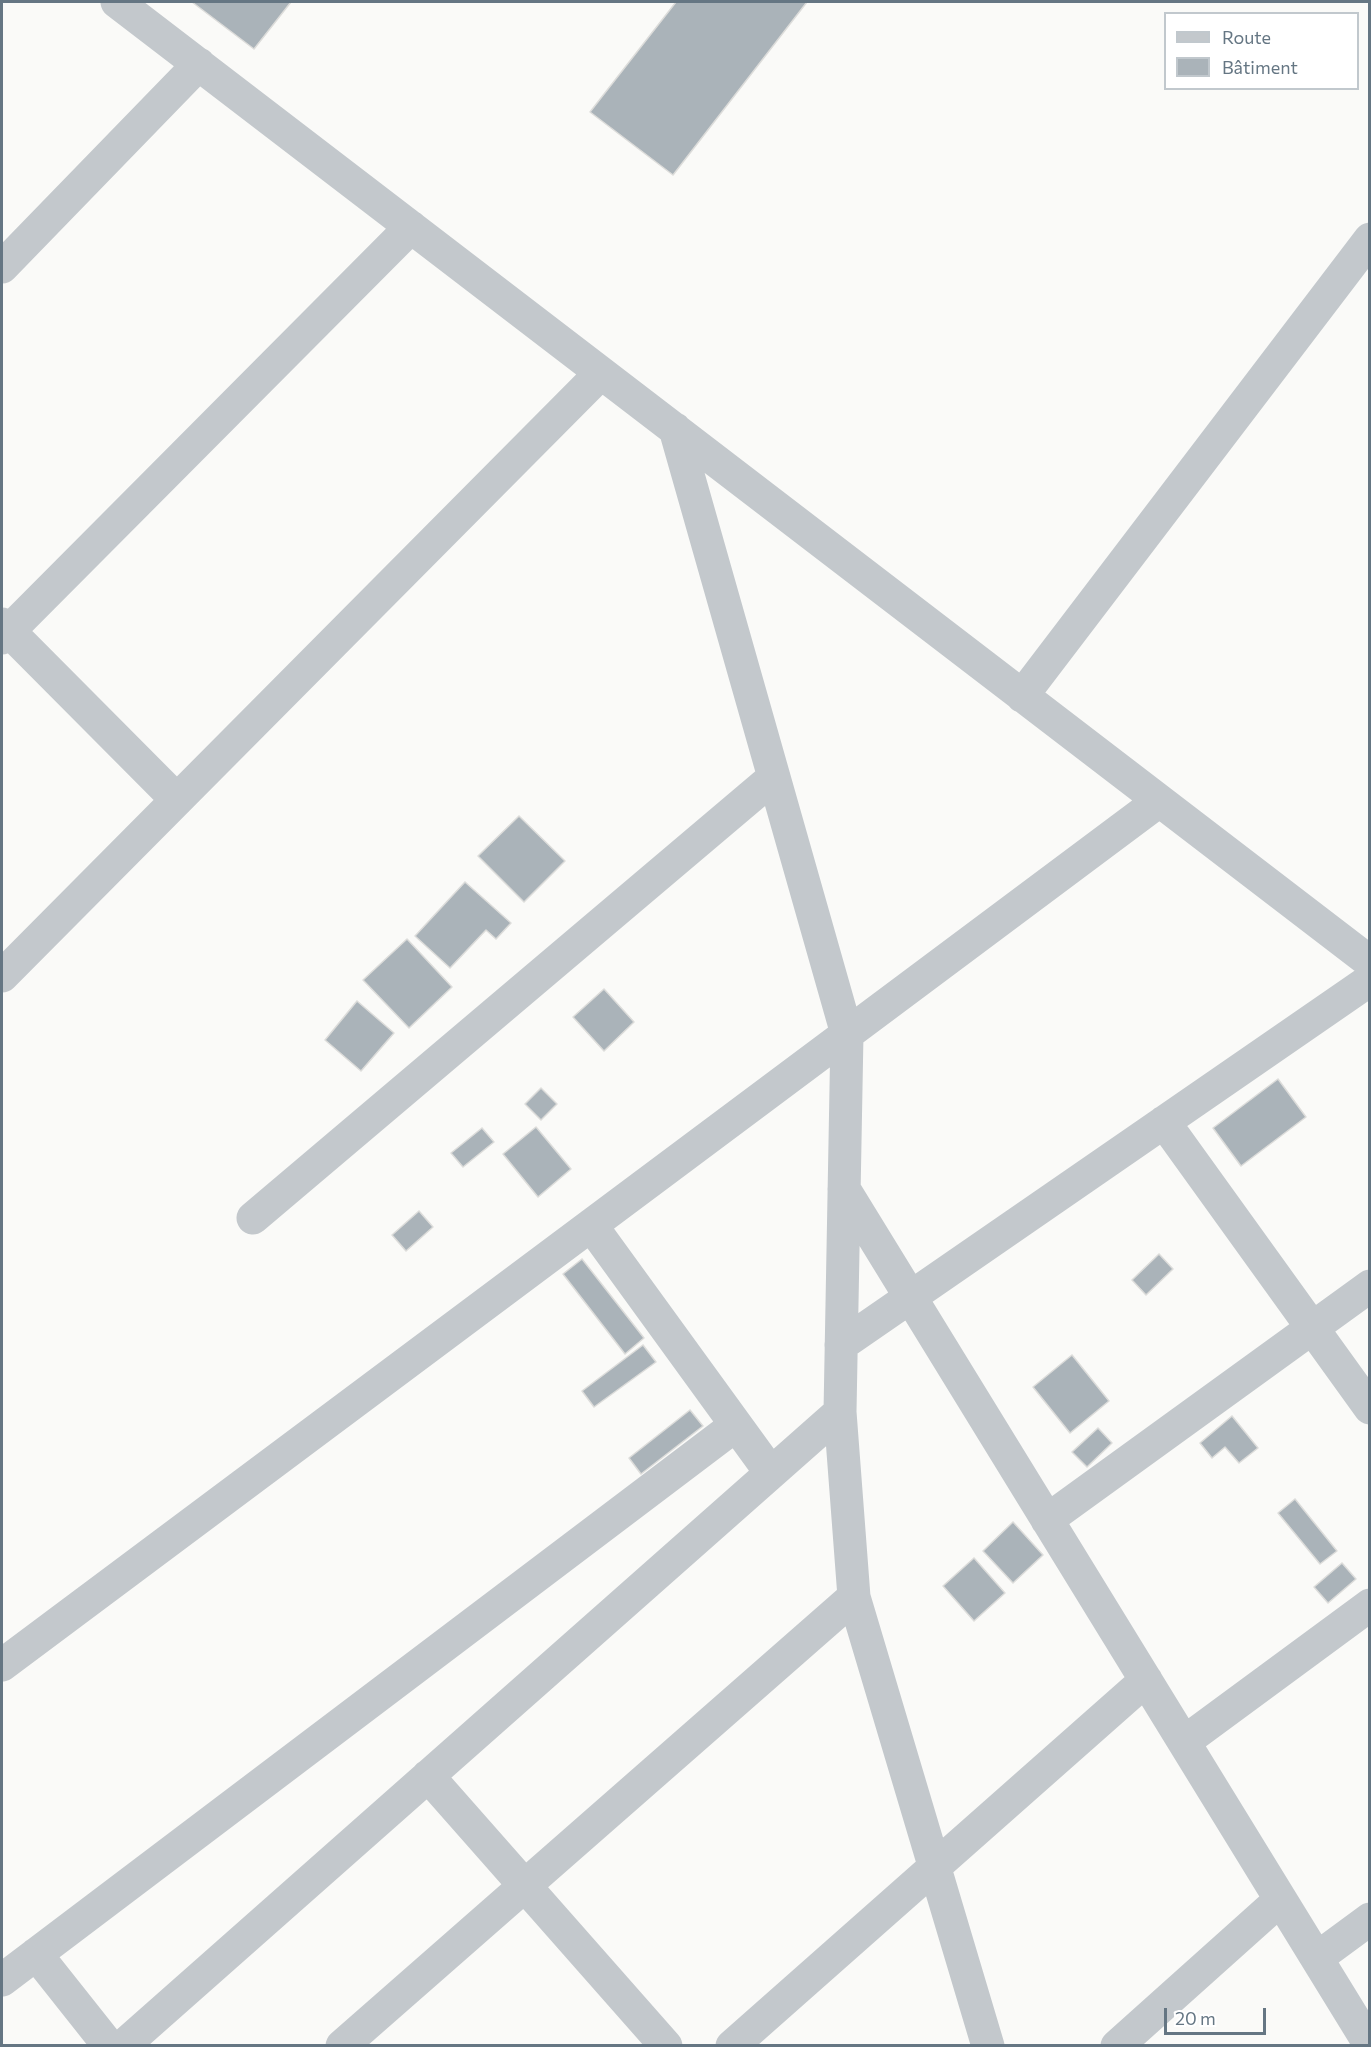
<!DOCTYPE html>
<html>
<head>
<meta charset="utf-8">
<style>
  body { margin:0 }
  #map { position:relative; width:1371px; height:2047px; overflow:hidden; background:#fafaf8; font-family:Commissioner,sans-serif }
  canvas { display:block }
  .frame { position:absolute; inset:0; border:3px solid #657683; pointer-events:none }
  .legend { position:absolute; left:1164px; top:12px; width:195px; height:78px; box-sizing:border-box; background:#fff; border:2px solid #c1c8cd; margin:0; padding:8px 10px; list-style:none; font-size:18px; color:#657683 }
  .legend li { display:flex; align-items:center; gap:12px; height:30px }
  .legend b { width:30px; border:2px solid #c1c8cd }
  .scale { position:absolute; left:1164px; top:2008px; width:102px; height:27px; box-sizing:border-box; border:3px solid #657683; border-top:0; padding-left:8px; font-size:18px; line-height:21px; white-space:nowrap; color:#657683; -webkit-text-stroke:4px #fff; paint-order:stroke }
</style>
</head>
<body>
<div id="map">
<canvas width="1371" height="2047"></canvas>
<div class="frame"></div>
<ul class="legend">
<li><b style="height:8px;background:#c3c8cc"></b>Route</li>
<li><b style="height:16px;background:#aab3b9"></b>Bâtiment</li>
</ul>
<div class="scale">20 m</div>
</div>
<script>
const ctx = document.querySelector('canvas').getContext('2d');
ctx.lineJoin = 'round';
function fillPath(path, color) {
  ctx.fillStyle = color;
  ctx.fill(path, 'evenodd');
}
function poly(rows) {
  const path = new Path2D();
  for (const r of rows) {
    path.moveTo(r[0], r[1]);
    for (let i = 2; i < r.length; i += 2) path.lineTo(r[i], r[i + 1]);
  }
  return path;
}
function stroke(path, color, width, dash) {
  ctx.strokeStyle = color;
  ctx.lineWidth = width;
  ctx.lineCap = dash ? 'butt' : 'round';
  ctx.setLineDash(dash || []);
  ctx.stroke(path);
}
const building = poly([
  [192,2,291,2,254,49,192,2],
  [676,2,807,2,673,175,590,112,676,2],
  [519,816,565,861,524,902,478,856,519,816],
  [465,882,511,923,496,939,486,930,450,968,415,936,465,882],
  [407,939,452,987,409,1028,363,980,407,939],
  [604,989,634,1022,604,1051,573,1017,604,989],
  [357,1001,394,1033,361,1071,325,1040,357,1001],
  [1278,1079,1306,1117,1241,1166,1213,1128,1278,1079],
  [541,1088,557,1104,541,1120,525,1104,541,1088],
  [536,1127,571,1169,538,1197,503,1154,536,1127],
  [482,1128,494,1142,463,1167,451,1153,482,1128],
  [419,1211,433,1227,406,1251,392,1235,419,1211],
  [1159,1254,1173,1269,1146,1295,1132,1280,1159,1254],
  [582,1259,644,1338,625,1354,563,1274,582,1259],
  [643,1345,656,1362,594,1407,582,1391,643,1345],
  [1072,1355,1109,1401,1070,1433,1033,1387,1072,1355],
  [690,1410,703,1426,641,1474,629,1458,690,1410],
  [1232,1416,1258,1448,1239,1463,1225,1447,1212,1458,1200,1443,1232,1416],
  [1098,1428,1112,1443,1087,1467,1072,1452,1098,1428],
  [1295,1499,1337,1551,1320,1564,1278,1513,1295,1499],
  [1013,1522,1043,1555,1013,1583,983,1551,1013,1522],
  [974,1558,1005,1593,974,1621,943,1586,974,1558],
  [1342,1563,1356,1579,1328,1603,1314,1587,1342,1563]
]);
const minor = poly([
  [117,2,1370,962],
  [2,267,199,64],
  [675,429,847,1034,840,1412,854,1597,988,2046],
  [2,624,177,800],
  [2,638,411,227],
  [1022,696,1370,239],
  [2,976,601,373],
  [1164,1122,1370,1408],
  [844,1189,1370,2045],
  [253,1218,774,777],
  [591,1225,771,1473],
  [841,1345,1370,980],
  [1047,1520,1370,1286],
  [2,1665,1159,801],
  [1184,1742,1370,1605],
  [428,1776,666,2046],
  [36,1954,109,2046],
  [1317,1958,1370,1919],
  [2,1980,736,1425],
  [123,2046,840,1412],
  [342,2046,854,1597],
  [732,2046,1146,1680],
  [1117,2046,1280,1900]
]);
fillPath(building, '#aab3b9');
stroke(building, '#dcdcda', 1.5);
stroke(minor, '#c3c8cc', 33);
</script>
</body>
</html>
